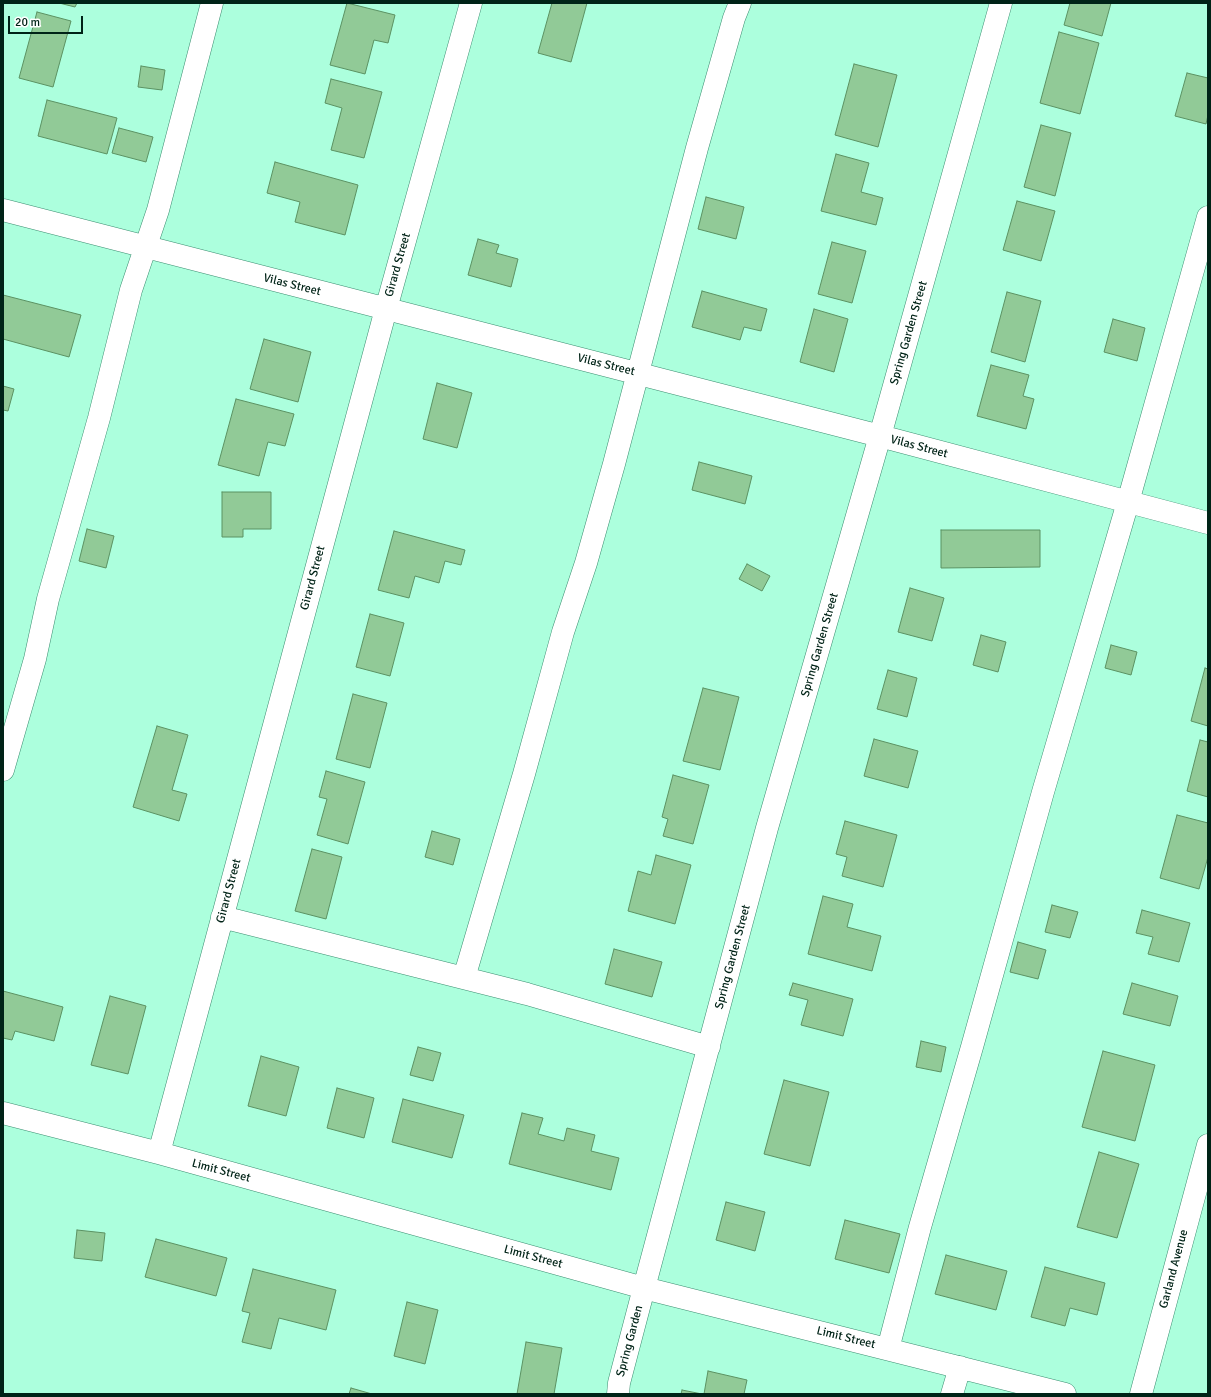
<!DOCTYPE html>
<html>
<head>
<meta charset="utf-8">
<style>
  body { margin:0 }
  #map { position:relative; width:1211px; height:1397px; overflow:hidden; background:#acffdd; font-family:Signika,sans-serif }
  canvas { display:block }
  .frame { position:absolute; inset:0; border:4px solid #002317; pointer-events:none }
  .scale { position:absolute; left:8px; top:16px; width:75px; height:18px; box-sizing:border-box; border:2px solid #002317; border-top:0; padding-left:5px; font-size:12px; line-height:14px; white-space:nowrap; color:#002317; -webkit-text-stroke:3px #fff; paint-order:stroke }
</style>
</head>
<body>
<div id="map">
<canvas width="1211" height="1397"></canvas>
<div class="frame"></div>
<div class="scale">20 m</div>
</div>
<script>
const ctx = document.querySelector('canvas').getContext('2d');
ctx.lineJoin = 'round';
function fillPath(path, color) {
  ctx.fillStyle = color;
  ctx.fill(path, 'evenodd');
}
function poly(rows) {
  const path = new Path2D();
  for (const r of rows) {
    path.moveTo(r[0], r[1]);
    for (let i = 2; i < r.length; i += 2) path.lineTo(r[i], r[i + 1]);
  }
  return path;
}
function stroke(path, color, width, dash) {
  ctx.strokeStyle = color;
  ctx.lineWidth = width;
  ctx.lineCap = dash ? 'butt' : 'round';
  ctx.setLineDash(dash || []);
  ctx.stroke(path);
}
function write(font, color, halo, rows, align = 'center') {
  ctx.font = font + ' Signika,sans-serif';
  ctx.lineWidth = 3;
  ctx.setLineDash([]);
  ctx.textBaseline = 'middle';
  ctx.strokeStyle = halo;
  ctx.fillStyle = color;
  for (const [text, x, y, turn = 0] of rows) {
    ctx.save();
    ctx.translate(x, y);
    ctx.rotate((+turn || 0) * Math.PI / 180);
    ctx.textAlign = isNaN(turn) ? turn : align;
    if (halo) ctx.strokeText(text, 0, 0);
    ctx.fillText(text, 0, 0);
    ctx.restore();
  }
}
const building = poly([
  [59,3,77,3,75,7,59,3],
  [347,3,395,15,388,43,374,40,365,74,330,65,347,3],
  [552,3,587,3,571,62,538,53,552,3],
  [1070,3,1111,3,1102,36,1064,25,1070,3],
  [37,12,71,21,53,87,19,78,37,12],
  [1059,32,1099,43,1080,114,1040,103,1059,32],
  [854,64,897,75,878,147,835,135,854,64],
  [141,66,165,70,162,90,138,87,141,66],
  [1187,73,1208,78,1208,115,1206,124,1175,116,1187,73],
  [331,79,382,92,364,158,331,150,342,108,325,103,331,79],
  [47,100,117,118,107,154,38,136,47,100],
  [1041,125,1071,133,1055,196,1024,187,1041,125],
  [119,128,153,137,146,162,112,153,119,128],
  [836,154,869,163,861,192,883,198,876,225,821,211,836,154],
  [275,162,358,185,345,235,295,222,300,202,267,193,275,162],
  [706,197,744,207,736,239,698,229,706,197],
  [1017,201,1055,211,1041,261,1003,250,1017,201],
  [478,239,499,245,496,253,518,259,511,287,468,275,478,239],
  [832,242,866,251,852,303,818,294,832,242],
  [702,291,767,309,761,331,744,327,740,340,692,327,702,291],
  [1007,292,1041,301,1025,362,991,352,1007,292],
  [3,295,81,315,69,357,3,339,3,295],
  [814,309,848,319,834,372,800,362,814,309],
  [1113,319,1145,328,1137,361,1104,352,1113,319],
  [264,339,311,352,298,402,250,389,264,339],
  [991,365,1029,375,1023,396,1034,399,1026,429,977,416,991,365],
  [437,383,472,393,457,448,423,439,437,383],
  [3,386,14,389,8,411,3,410,3,386],
  [236,399,294,414,285,446,268,442,259,476,218,465,236,399],
  [699,462,752,476,745,504,692,490,699,462],
  [222,492,271,492,271,529,243,529,243,537,222,537,222,492],
  [87,529,114,536,106,568,79,561,87,529],
  [941,530,1040,530,1040,567,941,568,941,530],
  [394,531,465,550,461,565,445,561,439,583,415,576,409,598,378,590,394,531],
  [747,564,770,576,762,591,739,579,747,564],
  [910,588,944,598,932,641,898,632,910,588],
  [370,614,404,623,390,676,356,667,370,614],
  [981,635,1006,642,998,672,973,665,981,635],
  [1111,645,1137,652,1131,675,1105,668,1111,645],
  [1205,668,1208,669,1208,726,1191,721,1205,668],
  [888,670,917,678,907,717,877,709,888,670],
  [703,688,739,697,720,770,683,761,703,688],
  [353,694,387,703,370,768,336,759,353,694],
  [157,726,188,735,172,790,187,794,179,821,133,807,157,726],
  [874,739,918,751,908,788,864,776,874,739],
  [1200,740,1208,742,1208,797,1187,791,1200,740],
  [326,771,365,782,348,844,317,835,327,799,319,797,326,771],
  [673,775,709,785,693,844,663,836,668,819,662,817,673,775],
  [1177,815,1208,823,1208,857,1199,889,1160,878,1177,815],
  [845,821,897,835,883,887,842,876,847,857,836,854,845,821],
  [432,831,460,839,453,865,425,857,432,831],
  [312,849,342,857,326,919,295,911,312,849],
  [656,855,691,865,675,924,628,911,638,871,651,875,656,855],
  [823,896,853,904,847,927,881,936,872,971,808,954,823,896],
  [1052,905,1078,912,1070,938,1045,932,1052,905],
  [1142,910,1190,923,1179,962,1148,954,1153,937,1136,933,1142,910],
  [1018,942,1046,950,1038,979,1010,972,1018,942],
  [614,949,662,962,652,997,605,984,614,949],
  [793,983,853,999,843,1036,801,1025,808,1000,789,995,793,983],
  [1132,983,1178,996,1170,1026,1123,1014,1132,983],
  [3,991,63,1007,54,1041,15,1031,12,1040,3,1038,3,991],
  [110,996,146,1006,128,1074,91,1065,110,996],
  [921,1041,946,1047,941,1072,916,1067,921,1041],
  [418,1047,441,1053,433,1081,410,1075,418,1047],
  [1103,1051,1155,1065,1135,1141,1082,1127,1103,1051],
  [261,1056,299,1067,286,1116,248,1106,261,1056],
  [784,1080,829,1092,810,1166,764,1154,784,1080],
  [337,1088,374,1098,364,1138,327,1128,337,1088],
  [403,1099,464,1115,452,1158,392,1142,403,1099],
  [522,1113,543,1118,538,1134,564,1141,567,1128,595,1135,591,1151,619,1158,611,1190,509,1164,522,1113],
  [1099,1152,1139,1164,1117,1238,1077,1227,1099,1152],
  [726,1202,765,1212,755,1251,716,1240,726,1202],
  [845,1220,900,1234,889,1273,835,1259,845,1220],
  [77,1230,105,1233,102,1261,74,1258,77,1230],
  [156,1239,227,1258,216,1296,145,1277,156,1239],
  [946,1255,1007,1271,996,1310,935,1294,946,1255],
  [1045,1267,1105,1283,1097,1315,1070,1308,1065,1326,1031,1317,1045,1267],
  [253,1269,336,1290,326,1330,279,1318,271,1349,242,1342,250,1313,242,1311,253,1269],
  [407,1302,438,1310,425,1364,394,1356,407,1302],
  [526,1342,562,1348,554,1394,517,1394,526,1342],
  [708,1371,747,1380,744,1394,704,1394,708,1371],
  [351,1388,372,1394,349,1394,351,1388],
  [682,1390,702,1394,681,1394,682,1390]
]);
const minor = poly([
  [3,210,880,436,1208,523],
  [3,770,35,659,48,599,99,418,131,290,158,210,212,3],
  [222,917,527,994,709,1047],
  [464,978,524,774,563,632,586,563,614,464,697,148,734,18,740,3],
  [3,1113,159,1153,644,1288,1065,1394],
  [159,1153,386,309,471,3],
  [888,1349,920,1227,972,1047,1043,792,1128,502,1208,217],
  [618,1394,619,1383,644,1288,767,828,880,436,1001,3],
  [952,1394,960,1367],
  [1141,1394,1208,1145]
]);
const streetNames = [
  ["Girard Street",398,265,-74],
  ["Vilas Street",292,285,14],
  ["Spring Garden Street",909,333,-74],
  ["Vilas Street",606,365,14],
  ["Vilas Street",919,447,15],
  ["Girard Street",313,578,-75],
  ["Spring Garden Street",820,645,-74],
  ["Girard Street",229,891,-75],
  ["Spring Garden Street",733,957,-75],
  ["Limit Street",221,1171,15],
  ["Limit Street",533,1257,15],
  ["Garland Avenue",1174,1269,-75],
  ["Limit Street",846,1338,14],
  ["Spring Garden",630,1341,-75]
];
fillPath(building, '#91ca97');
stroke(building, '#5b9262', 1);
stroke(minor, '#3d8f72', 23);
stroke(minor, '#fff', 22);
write('12px', '#002317', '#fff', streetNames);
</script>
</body>
</html>
